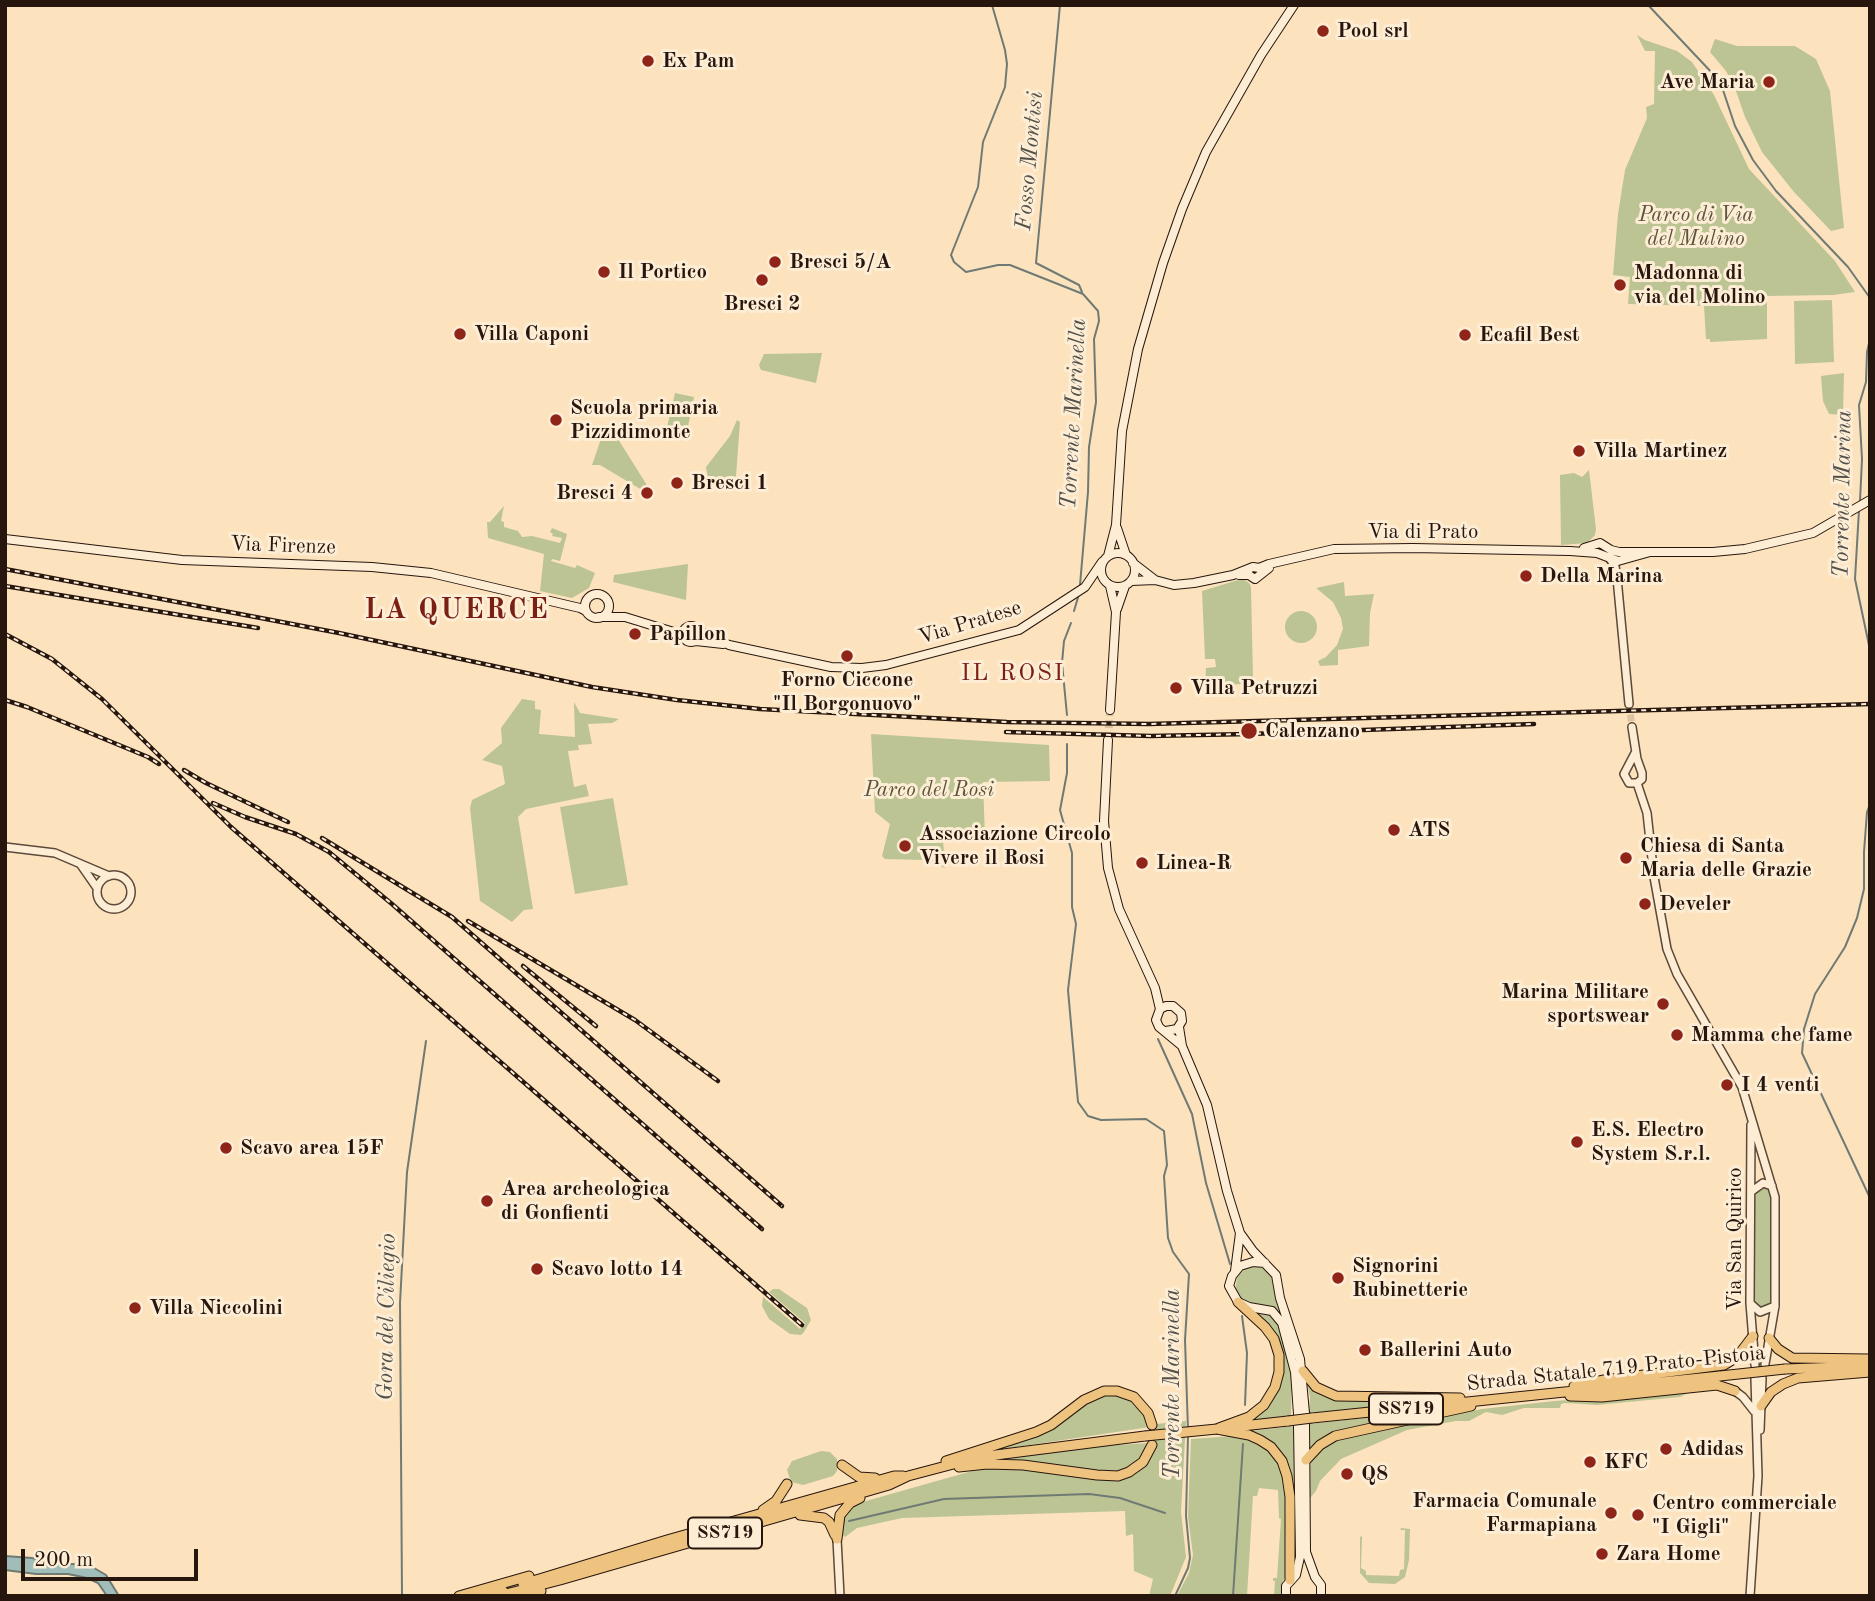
<!DOCTYPE html>
<html>
<head>
<meta charset="utf-8">
<style>
  body { margin:0 }
  #map { position:relative; width:1875px; height:1601px; overflow:hidden; background:#fce3be; font-family:"Old Standard TT",serif }
  canvas { display:block }
  .frame { position:absolute; inset:0; border:7px solid #27160d; pointer-events:none }
  .scale { position:absolute; left:21px; top:1549px; width:177px; height:32px; box-sizing:border-box; border:4px solid #27160d; border-top:0; padding-left:9px; font-size:21px; line-height:24px; white-space:nowrap; color:#27160d; -webkit-text-stroke:5px #fdedd5; paint-order:stroke }
</style>
</head>
<body>
<div id="map">
<canvas width="1875" height="1601"></canvas>
<div class="frame"></div>
<div class="scale">200 m</div>
</div>
<script>
const ctx = document.querySelector('canvas').getContext('2d');
ctx.lineJoin = 'round';
function fillPath(path, color) {
  ctx.fillStyle = color;
  ctx.fill(path, 'evenodd');
}
function poly(rows) {
  const path = new Path2D();
  for (const r of rows) {
    if (r.length === 3) {
      path.moveTo(r[0] + r[2], r[1]);
      path.arc(r[0], r[1], r[2], 0, 2 * Math.PI);
      continue;
    }
    path.moveTo(r[0], r[1]);
    for (let i = 2; i < r.length; i += 2) path.lineTo(r[i], r[i + 1]);
  }
  return path;
}
function stroke(path, color, width, dash) {
  ctx.strokeStyle = color;
  ctx.lineWidth = width;
  ctx.lineCap = dash ? 'butt' : 'round';
  ctx.setLineDash(dash || []);
  ctx.stroke(path);
}
function write(font, color, halo, rows, align = 'center') {
  ctx.font = font + ' "Old Standard TT",serif';
  ctx.lineWidth = 6;
  ctx.setLineDash([]);
  ctx.textBaseline = 'middle';
  ctx.strokeStyle = halo;
  ctx.fillStyle = color;
  for (const [text, x, y, turn = 0] of rows) {
    ctx.save();
    ctx.translate(x, y);
    ctx.rotate((+turn || 0) * Math.PI / 180);
    ctx.textAlign = isNaN(turn) ? turn : align;
    if (halo) ctx.strokeText(text, 0, 0);
    ctx.fillText(text, 0, 0);
    ctx.restore();
  }
}
const green = poly([
  [1637,35,1645,40,1677,51,1692,62,1714,95,1749,169,1835,261,1855,292,1833,295,1767,296,1767,339,1710,342,1710,339,1706,339,1704,306,1628,304,1630,277,1613,275,1618,214,1625,170,1647,118,1646,107,1654,104,1655,51,1645,51],
  [1715,39,1737,46,1795,46,1816,59,1830,91,1844,228,1831,231,1794,192,1762,152,1745,117,1735,88,1726,71,1710,52],
  [1832,300,1834,362,1795,364,1794,301],
  [822,353,816,383,761,370,759,365,764,354],
  [1844,373,1843,415,1829,414,1823,401,1821,376],
  [675,393,694,397,687,431,667,427],
  [737,420,740,422,736,476,729,484,723,487,717,485,708,479,706,467,730,436],
  [602,436,618,439,650,490,647,493,600,465,592,465],
  [1589,470,1596,529,1595,535,1587,543,1561,545,1560,475,1574,473,1582,477],
  [504,506,501,521,504,522,504,527,518,531,522,537,532,536,560,543,562,538,552,536,553,534,550,532,552,528,567,534,560,561,552,559,551,561,575,568,577,565,595,573,589,588,572,598,540,591,544,554,488,538,487,522,490,522],
  [688,564,686,600,613,582,614,575],
  [1238,580,1245,580,1250,584,1251,588,1253,678,1243,684,1205,686,1206,668,1216,667,1215,659,1205,659,1202,591],
  [1344,582,1345,596,1374,594,1370,613,1369,646,1338,650,1338,665,1320,666,1318,661,1326,657,1337,645,1343,629,1341,618,1333,602,1316,588],
  [1301,627,16],
  [522,699,535,701,535,709,541,710,539,734,575,737,574,702,580,713,619,719,612,723,588,724,592,744,578,745,579,750,568,751,574,787,586,784,589,796,526,809,518,817,533,909,524,910,512,922,480,901,470,808,472,800,505,784,502,766,482,760,502,743,501,728],
  [871,734,1049,745,1050,781,983,782,985,838,943,840,945,868,923,860,885,859,882,856,890,824,875,812],
  [613,798,628,885,575,894,560,807],
  [1766,1186,1772,1190,1772,1301,1761,1310,1753,1302,1754,1194,1760,1187],
  [1256,1266,1264,1268,1271,1274,1277,1305,1284,1320,1273,1309,1242,1301,1235,1290,1238,1274,1247,1267],
  [773,1289,779,1289,807,1308,811,1320,804,1332,801,1335,790,1334,769,1319,762,1306,763,1297,800,1329,805,1323,769,1292],
  [1253,1311,1267,1312,1277,1320,1292,1371,1291,1416,1253,1420,1281,1379,1272,1329],
  [1307,1383,1314,1389,1428,1401,1309,1413,1310,1397],
  [1692,1391,1680,1397,1597,1405,1565,1403,1561,1404,1560,1408,1524,1408,1502,1415,1486,1412,1469,1421,1456,1421,1407,1430,1341,1459,1320,1481,1316,1491,1310,1498,1309,1471,1311,1462,1315,1455,1330,1440,1482,1409,1555,1401],
  [1111,1393,1128,1397,1140,1406,1150,1427,983,1452,1021,1441,1090,1399],
  [1430,1411,1334,1432,1309,1449,1308,1424],
  [1186,1421,1181,1512,1186,1557,1170,1596,1149,1596,1153,1579,1134,1571,1133,1534,1126,1536,1125,1511,902,1518,857,1528,845,1537,842,1534,842,1516,852,1505,972,1471,1006,1467,1100,1478,1147,1463,1152,1456,1156,1441,1156,1424],
  [1294,1426,1296,1508,1295,1508,1292,1486,1287,1466,1251,1431],
  [1233,1436,1249,1438,1269,1451,1282,1468,1288,1507,1287,1574,1282,1583,1281,1596,1274,1596,1275,1581,1273,1581,1273,1578,1277,1578,1281,1519,1279,1518,1278,1490,1259,1488,1257,1496,1253,1496,1247,1596,1177,1596,1189,1573,1193,1555,1188,1517,1191,1439],
  [1149,1443,1141,1459,1130,1468,1114,1473,989,1461,1101,1446],
  [821,1451,830,1452,837,1459,837,1471,833,1476,803,1485,791,1482,787,1470,792,1461],
  [1401,1528,1410,1529,1409,1560,1405,1577,1395,1584,1369,1583,1360,1573,1360,1537,1362,1536,1361,1568,1366,1571,1366,1575,1399,1576,1400,1570,1404,1569,1405,1530,1400,1530]
]);
const water = poly([
  [5,1556,32,1558,56,1563,89,1565,106,1575,119,1596,107,1596,98,1583,87,1578,68,1574,36,1574,5,1570,5,1556]
]);
const stream = poly([
  [992,5,1005,50,1007,64,1005,87,983,142,978,187,951,255,954,262,966,272,998,265,1010,265,1083,294,1098,311,1099,321,1094,339,1096,402,1089,447,1088,492,1080,585],
  [1060,5,1036,263,1079,285,1082,292],
  [1648,5,1714,75,1722,87,1735,126,1753,160,1776,191,1848,267,1870,298],
  [1860,501,1862,459,1859,405,1866,382,1867,352,1870,339],
  [1859,510,1855,579,1870,650],
  [1074,611,1079,594],
  [1067,715,1062,663,1064,641,1071,623],
  [1067,744,1067,773,1060,810,1072,853,1072,907,1076,924,1068,990,1078,1102,1088,1116,1101,1120,1146,1119,1164,1131,1167,1165,1164,1176,1168,1238,1173,1252,1189,1274,1185,1340,1188,1430],
  [1870,804,1867,812,1864,852,1864,889,1857,918,1845,947,1815,994,1804,1029,1802,1053,1870,1198],
  [1158,1039,1192,1114,1206,1183,1230,1264],
  [1242,1316,1247,1353,1245,1405],
  [849,1521,944,1499,1089,1494,1120,1498,1165,1513],
  [402,1596,400,1303,407,1172,426,1041],
  [1175,1596,1188,1568,1190,1558,1186,1516,1188,1435],
  [1233,1596,1243,1444]
]);
const tertiaryTunnel = poly([
  [1629,704,1632,727]
]);
const secondaryTunnel = poly([
  [1108,740,1110,710]
]);
const tertiary = poly([
  [1610,559,1615,566,1617,578,1629,704],
  [1632,727,1637,759,1642,773,1642,779,1637,783],
  [1635,753,1624,774,1629,783,1637,783],
  [1637,783,1647,813,1654,877,1667,949,1677,974,1742,1087,1775,1197,1775,1306,1765,1364],
  [5,847,55,853,109,876],
  [81,865,97,888],
  [114,892,17],
  [1751,1125,1750,1303,1755,1365],
  [1752,1191,1763,1183,1772,1186],
  [1751,1304,1760,1312,1775,1306],
  [1735,1391,1743,1397,1754,1411],
  [1760,1430,1762,1378],
  [837,1539,840,1596],
  [1750,1596,1758,1476,1755,1379]
]);
const secondary = poly([
  [1117,528,1126,555],
  [5,539,182,560,372,567,431,573,580,608,586,611],
  [1584,548,1600,543,1611,550,1619,552,1713,552,1745,549,1813,533,1870,500],
  [1118,570,17],
  [1108,556,1116,525,1122,431,1138,349,1163,263,1182,209,1206,152,1261,55,1294,5],
  [1133,563,1155,580],
  [1239,575,1249,575,1255,579,1269,568],
  [1131,581,1155,580,1174,585,1194,583,1233,575,1253,567,1259,568,1269,564,1334,549,1413,548,1570,551,1597,553,1618,561,1650,552],
  [1110,586,1116,612,1110,710],
  [597,606,12],
  [1117,609,1125,586],
  [599,617,625,617,677,633,684,637],
  [691,634,8],
  [700,631,729,645,831,667,862,668,886,665,1019,630,1085,587,1102,562],
  [696,641,723,644],
  [1108,740,1104,821,1108,868,1119,909,1155,988,1160,1009],
  [1179,1027,1182,1046,1207,1105,1227,1191,1240,1233,1253,1251,1276,1275,1280,1298,1300,1359,1305,1413],
  [1166,1031,1177,1029,1182,1021,1181,1013,1173,1006,1166,1006,1160,1009,1156,1020,1159,1027,1182,1046],
  [1265,1263,1253,1262,1240,1266,1232,1276,1229,1286,1238,1302,1249,1307,1272,1311,1282,1323,1295,1372,1298,1414],
  [1235,1271,1240,1233],
  [1305,1425,1306,1552,1315,1577,1321,1585,1321,1596],
  [1286,1596,1286,1586,1296,1575,1300,1557,1298,1426]
]);
const trunk = poly([
  [1769,1338,1778,1349,1792,1358,1870,1359],
  [1785,1369,1870,1366],
  [1303,1371,1316,1387,1336,1396,1460,1398],
  [1574,1386,1604,1380,1724,1365,1737,1357,1753,1336],
  [1570,1396,1602,1397,1717,1385,1735,1391],
  [1761,1406,1771,1392,1783,1384,1798,1378,1870,1372],
  [1312,1418,1720,1376],
  [1233,1427,1288,1421],
  [1219,1428,1249,1417,1264,1405,1275,1387,1279,1372,1279,1355,1274,1339,1265,1327,1238,1302],
  [1217,1429,1249,1435,1260,1440,1271,1447,1282,1461,1287,1476,1290,1497,1290,1580],
  [1306,1460,1320,1445,1335,1436,1471,1406],
  [946,1461,1036,1432,1051,1425,1084,1400,1104,1391,1117,1391,1134,1397,1148,1413,1152,1425],
  [842,1465,859,1477,875,1478],
  [959,1467,987,1464,1023,1465,1097,1475,1118,1476,1129,1472,1143,1462,1152,1445],
  [763,1510,776,1501,787,1484],
  [800,1515,824,1518,829,1522,835,1535],
  [837,1539,840,1515,850,1503,860,1498],
  [523,1584,667,1540,894,1476,903,1476],
  [459,1596,529,1576],
  [487,1596,503,1591],
  [498,1596,560,1580,889,1485,908,1476,980,1457,1145,1436],
  [524,1596,541,1591]
]);
const rail = poly([
  [5,569,339,633,592,687,677,700,760,709,1007,722,1149,724,1870,704],
  [5,586,258,628],
  [5,634,52,659,102,699,231,827,802,1325],
  [5,700,27,707,148,757,159,764],
  [1006,732,1151,736,1249,734,1534,724],
  [184,770,206,783,288,822],
  [213,803,245,817,296,834,329,852,392,904,762,1229],
  [322,838,452,917,782,1206],
  [468,921,635,1020,718,1081],
  [523,966,596,1026]
]);
const trunkBridge = poly([
  [1720,1376,1785,1369],
  [1288,1421,1312,1418],
  [1145,1436,1217,1429]
]);
const markers = [
  [1323,31,7,"#8f2418"],
  [648,61,7,"#8f2418"],
  [1769,82,7,"#8f2418"],
  [775,262,7,"#8f2418"],
  [604,272,7,"#8f2418"],
  [762,280,7,"#8f2418"],
  [1620,285,7,"#8f2418"],
  [460,334,7,"#8f2418"],
  [1465,335,7,"#8f2418"],
  [556,420,7,"#8f2418"],
  [1579,451,7,"#8f2418"],
  [677,483,7,"#8f2418"],
  [647,493,7,"#8f2418"],
  [1526,576,7,"#8f2418"],
  [635,634,7,"#8f2418"],
  [847,656,7,"#8f2418"],
  [1176,688,7,"#8f2418"],
  [1249,731,9,"#8f2418"],
  [1394,830,7,"#8f2418"],
  [905,846,7,"#8f2418"],
  [1626,858,7,"#8f2418"],
  [1142,863,7,"#8f2418"],
  [1645,904,7,"#8f2418"],
  [1663,1004,7,"#8f2418"],
  [1677,1035,7,"#8f2418"],
  [1727,1085,7,"#8f2418"],
  [1577,1142,7,"#8f2418"],
  [226,1148,7,"#8f2418"],
  [487,1201,7,"#8f2418"],
  [537,1269,7,"#8f2418"],
  [1338,1278,7,"#8f2418"],
  [135,1308,7,"#8f2418"],
  [1365,1350,7,"#8f2418"],
  [1666,1449,7,"#8f2418"],
  [1590,1462,7,"#8f2418"],
  [1347,1474,7,"#8f2418"],
  [1611,1513,7,"#8f2418"],
  [1638,1515,7,"#8f2418"],
  [1602,1554,7,"#8f2418"]
];
const shields = [
  [1406,1409,74],
  [725,1533,74]
];
const shieldNames = [
  ["SS719",1406,1409],
  ["SS719",725,1533]
];
const poiNames = [
  ["Pool srl",1337,31],
  ["Ex Pam",662,61],
  ["Ave Maria",1755,82,"right"],
  ["Bresci 5/A",789,262],
  ["Il Portico",618,272],
  ["Madonna di",1634,273],
  ["via del Molino",1634,297],
  ["Bresci 2",762,304,"center"],
  ["Villa Caponi",474,334],
  ["Ecafil Best",1479,335],
  ["Scuola primaria",570,408],
  ["Pizzidimonte",570,432],
  ["Villa Martinez",1593,451],
  ["Bresci 1",691,483],
  ["Bresci 4",633,493,"right"],
  ["Della Marina",1540,576],
  ["Papillon",649,634],
  ["Forno Ciccone",847,680,"center"],
  ["\"Il Borgonuovo\"",847,704,"center"],
  ["Villa Petruzzi",1190,688],
  ["Calenzano",1265,731],
  ["ATS",1408,830],
  ["Associazione Circolo",919,834],
  ["Vivere il Rosi",919,858],
  ["Chiesa di Santa",1640,846],
  ["Maria delle Grazie",1640,870],
  ["Linea-R",1156,863],
  ["Develer",1659,904],
  ["Marina Militare",1649,992,"right"],
  ["sportswear",1649,1016,"right"],
  ["Mamma che fame",1691,1035],
  ["I 4 venti",1741,1085],
  ["E.S. Electro",1591,1130],
  ["System S.r.l.",1591,1154],
  ["Scavo area 15F",240,1148],
  ["Area archeologica",501,1189],
  ["di Gonfienti",501,1213],
  ["Signorini",1352,1266],
  ["Rubinetterie",1352,1290],
  ["Scavo lotto 14",551,1269],
  ["Villa Niccolini",149,1308],
  ["Ballerini Auto",1379,1350],
  ["Adidas",1680,1449],
  ["KFC",1604,1462],
  ["Q8",1361,1474],
  ["Farmacia Comunale",1597,1501,"right"],
  ["Farmapiana",1597,1525,"right"],
  ["Centro commerciale",1652,1503],
  ["\"I Gigli\"",1652,1527],
  ["Zara Home",1616,1554]
];
const parkNames = [
  ["Parco di Via",1696,215],
  ["del Mulino",1696,239],
  ["Parco del Rosi",929,790]
];
const streetNames = [
  ["Via di Prato",1423,532],
  ["Via Firenze",283,546,2],
  ["Via Pratese",970,623,-17],
  ["Via San Quirico",1735,1239,-90],
  ["Strada Statale 719 Prato-Pistoia",1616,1369,-6]
];
const waterNames = [
  ["Fosso Montisi",1030,161,-85],
  ["Torrente Marinella",1074,414,-87],
  ["Torrente Marina",1843,494,-89],
  ["Gora del Ciliegio",387,1317,-89],
  ["Torrente Marinella",1173,1384,-90]
];
const quarterNames = [
  ["IL ROSI",1013,674]
];
const districtNames = [
  ["LA QUERCE",457,611]
];
fillPath(green, '#bcc494');
fillPath(water, '#a1bdb9');
stroke(water, '#707a74', 2);
stroke(stream, '#707a74', 2);
stroke(tertiaryTunnel, '#dcc4a3', 7, [7, 3.5]);
stroke(secondaryTunnel, '#dcc4a3', 8, [8, 4]);
stroke(tertiary, '#5c4939', 10);
stroke(secondary, '#27160d', 10);
stroke(trunk, '#27160d', 11);
stroke(tertiary, '#fdedd5', 7);
stroke(secondary, '#fdedd5', 8);
stroke(trunk, '#eec27f', 9);
stroke(rail, '#27160d', 4.5);
stroke(rail, '#fdedd5', 2, [5]);
stroke(trunkBridge, '#27160d', 11, []);
stroke(trunkBridge, '#eec27f', 9);
for (const [x, y, r, color] of markers) {
  const dot = new Path2D();
  dot.arc(x, y, r, 0, 2 * Math.PI);
  ctx.fillStyle = color;
  ctx.fill(dot);
  stroke(dot, '#fdedd5', 2.5);
}
for (const [x, y, w] of shields) {
  const box = new Path2D();
  box.roundRect(x - w / 2, y - 15.5, w, 31, 5);
  ctx.fillStyle = '#fdedd5';
  ctx.fill(box);
  stroke(box, '#27160d', 2);
}
write('bold 19px', '#27160d', null, shieldNames);
write('bold 21px', '#27160d', '#fdedd5', poiNames, 'left');
write('italic 21px', '#5b533c', '#fdedd5', parkNames);
write('21px', '#27160d', '#fdedd5', streetNames);
write('italic 23px', '#525049', '#fdedd5', waterNames);
ctx.letterSpacing = '2px';
write('24px', '#7a1f14', '#fdedd5', quarterNames);
ctx.letterSpacing = '0px';
ctx.letterSpacing = '2px';
write('bold 28px', '#7a1f14', '#fdedd5', districtNames);
ctx.letterSpacing = '0px';
</script>
</body>
</html>
